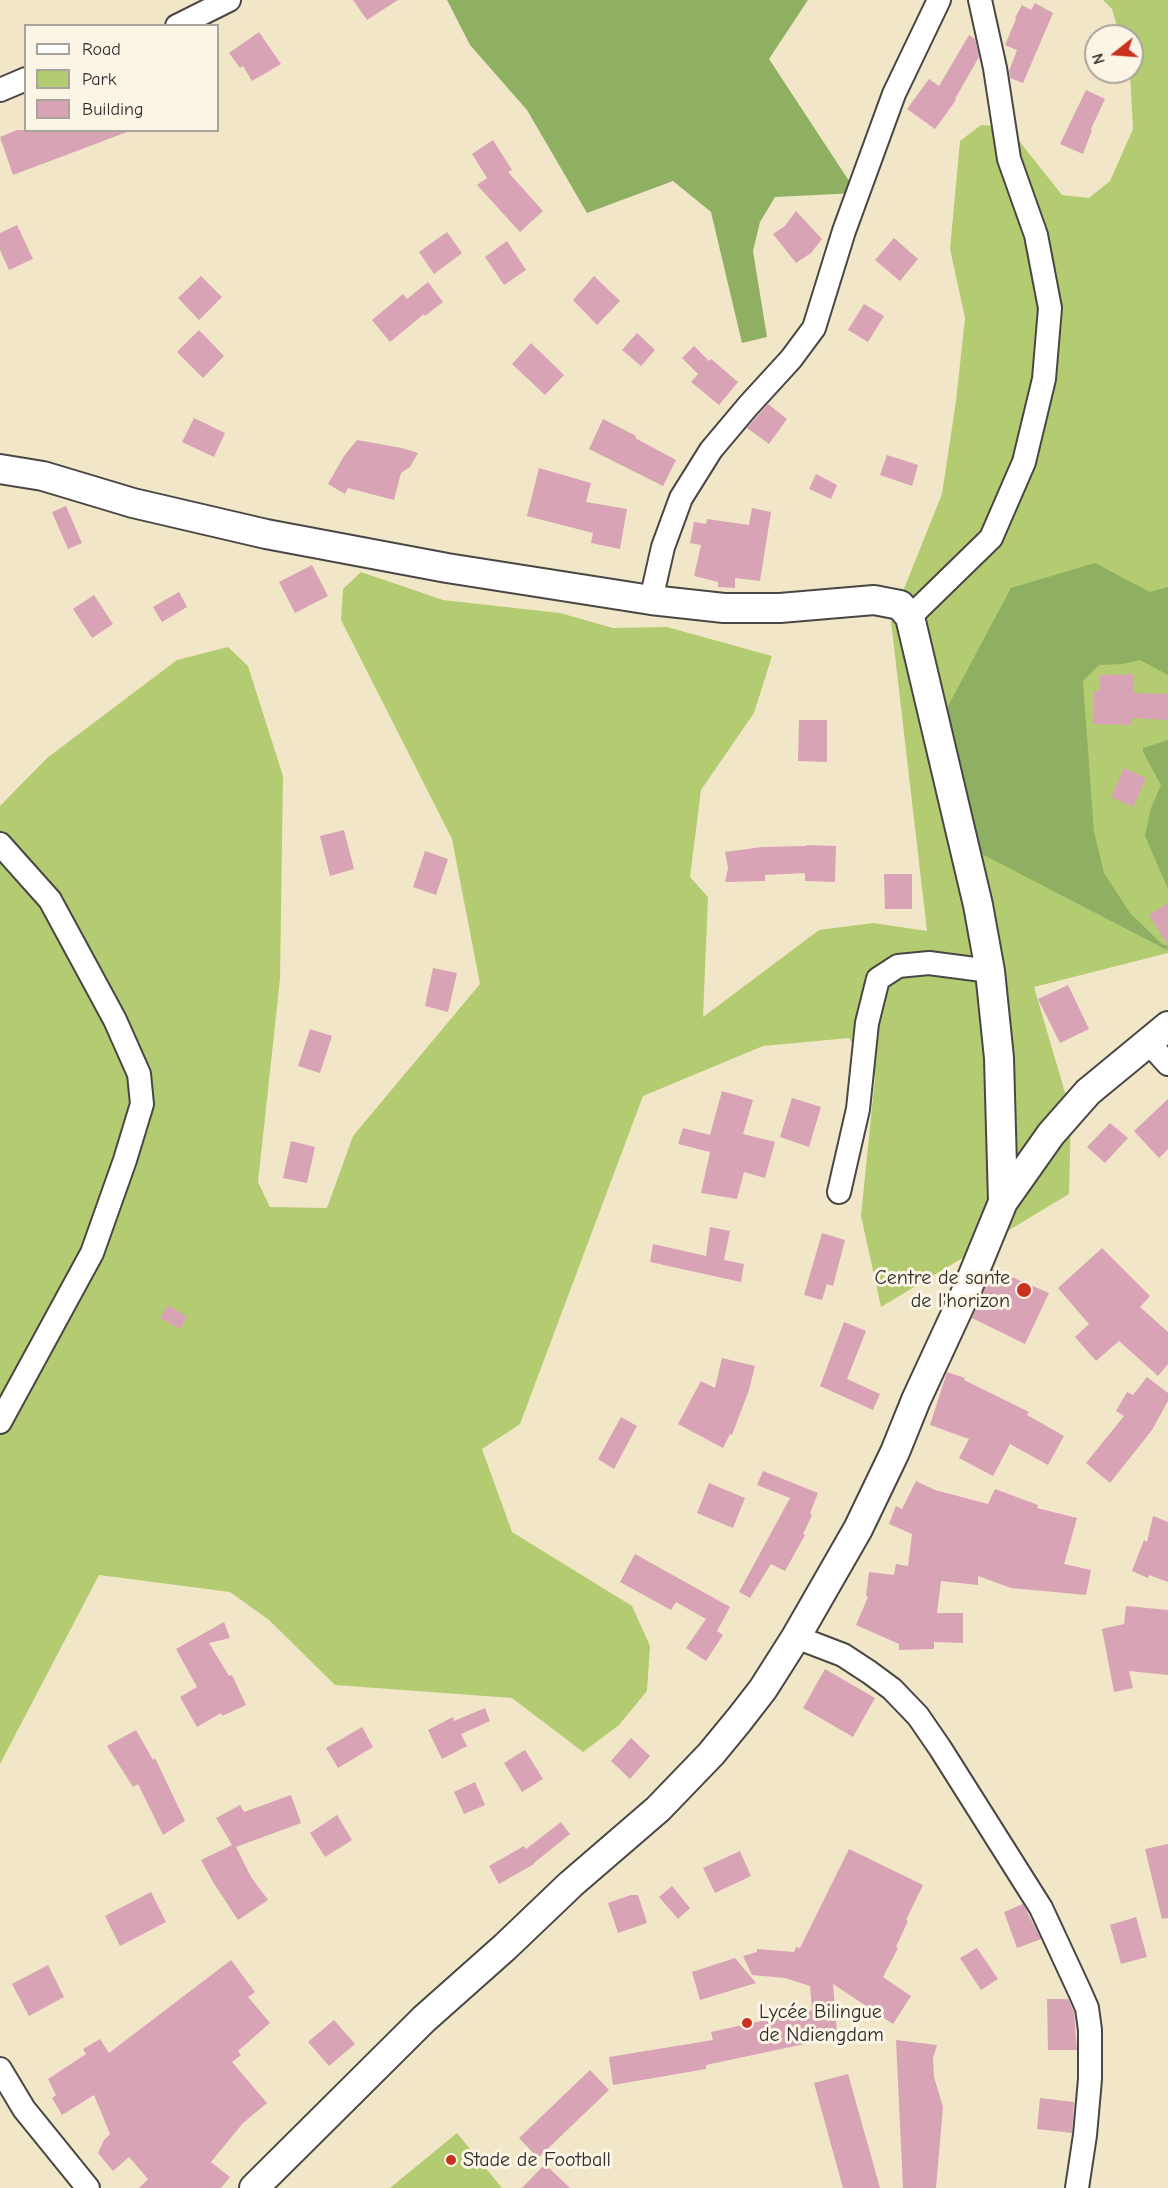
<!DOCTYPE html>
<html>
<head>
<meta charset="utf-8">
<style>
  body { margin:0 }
  #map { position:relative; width:1168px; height:2188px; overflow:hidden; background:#f2e6c9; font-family:"Comic Neue",sans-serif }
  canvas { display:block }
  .legend { position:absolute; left:24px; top:24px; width:195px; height:108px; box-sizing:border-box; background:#fcf5e5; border:2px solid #a8a49b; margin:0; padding:8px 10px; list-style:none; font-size:18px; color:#2b2b2b }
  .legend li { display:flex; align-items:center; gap:12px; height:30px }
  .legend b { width:30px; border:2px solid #a8a49b }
  .north { position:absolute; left:1084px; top:24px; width:60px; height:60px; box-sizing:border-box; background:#fcf5e5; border:2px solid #a8a49b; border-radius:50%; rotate:253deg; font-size:16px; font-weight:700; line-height:24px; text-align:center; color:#2b2b2b }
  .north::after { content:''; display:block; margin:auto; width:21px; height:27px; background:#c8321e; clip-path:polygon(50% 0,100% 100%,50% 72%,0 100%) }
</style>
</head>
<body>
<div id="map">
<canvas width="1168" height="2188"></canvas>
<ul class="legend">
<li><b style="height:8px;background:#fff"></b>Road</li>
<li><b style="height:16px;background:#b4cc71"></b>Park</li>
<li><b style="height:16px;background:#d7a3b5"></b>Building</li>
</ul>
<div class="north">N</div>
</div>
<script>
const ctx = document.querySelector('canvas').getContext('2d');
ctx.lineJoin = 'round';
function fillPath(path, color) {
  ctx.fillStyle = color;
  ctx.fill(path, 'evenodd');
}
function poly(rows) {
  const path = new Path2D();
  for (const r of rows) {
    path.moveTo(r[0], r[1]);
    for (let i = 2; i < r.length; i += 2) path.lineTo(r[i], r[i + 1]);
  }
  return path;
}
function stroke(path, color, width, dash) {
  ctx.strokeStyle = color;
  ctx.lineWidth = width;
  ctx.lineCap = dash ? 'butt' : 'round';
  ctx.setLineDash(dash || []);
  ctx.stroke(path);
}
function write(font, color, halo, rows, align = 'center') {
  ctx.font = font + ' "Comic Neue",sans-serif';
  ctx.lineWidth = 6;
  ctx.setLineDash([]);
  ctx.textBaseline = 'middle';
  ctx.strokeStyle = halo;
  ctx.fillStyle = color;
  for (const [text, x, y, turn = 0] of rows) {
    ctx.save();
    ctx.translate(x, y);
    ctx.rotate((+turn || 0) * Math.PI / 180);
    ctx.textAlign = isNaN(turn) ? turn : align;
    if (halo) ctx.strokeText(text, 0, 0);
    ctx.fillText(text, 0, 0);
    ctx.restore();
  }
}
const green = poly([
  [1103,0,1168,0,1168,953,1034,987,1071,1113,1069,1194,881,1307,861,1216,875,1078,849,1038,763,1046,643,1096,520,1424,482,1449,512,1532,632,1606,650,1646,647,1691,619,1725,583,1752,512,1698,335,1685,269,1620,230,1592,99,1575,0,1764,0,806,47,758,177,660,228,647,248,666,283,776,280,979,258,1182,270,1207,327,1208,353,1136,480,984,452,839,341,620,343,589,361,572,443,600,560,613,613,628,667,627,772,656,754,713,701,790,690,877,708,897,703,1017,819,930,873,923,927,931,891,621,942,494,956,401,965,318,950,249,960,141,981,125,1008,127,1062,195,1089,198,1110,181,1133,129,1130,72,1132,72,1132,36,1120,36,1112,9],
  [457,2133,502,2188,390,2188]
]);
const forest = poly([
  [447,0,808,0,769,59,857,193,775,197,760,222,753,251,767,337,742,343,711,212,673,181,587,213,527,110,470,45],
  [1095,563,1150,592,1168,587,1168,675,1140,660,1123,664,1099,665,1083,681,1094,832,1104,873,1130,913,1162,944,1168,946,1167,950,976,851,938,725,1011,588],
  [1168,740,1168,889,1145,836,1151,808,1161,785,1143,752,1143,748]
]);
const building = poly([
  [353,0,398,0,367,20],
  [1035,3,1053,13,1023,83,1010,78,1009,71,1017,50,1005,45,1016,19,1015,18,1022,5,1031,10],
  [259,32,281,64,252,81,243,66,240,68,229,53],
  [969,35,975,39,979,57,955,99,956,100,935,129,907,109,929,79,939,86],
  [1086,90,1105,99,1091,129,1092,130,1083,154,1060,144],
  [17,130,126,130,127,132,13,175,0,137],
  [493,140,512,170,508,172,543,211,520,232,477,185,487,178,472,154],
  [796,211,822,239,811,253,796,263,773,234,785,226],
  [17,225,33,259,9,270,0,250,0,233],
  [447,232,462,253,434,274,419,252],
  [894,238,918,259,900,281,875,260],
  [507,241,526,270,504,285,485,257],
  [201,276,222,297,199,320,178,298],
  [594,276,620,301,597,325,573,300],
  [428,282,443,302,425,316,424,314,390,342,372,320,403,294,407,299],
  [864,304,884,316,868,342,848,330],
  [199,330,224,356,203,378,177,352],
  [637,333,655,350,641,366,622,350],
  [531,343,564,375,545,395,512,364],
  [694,346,709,361,711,359,738,382,719,405,691,382,698,374,682,358],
  [768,404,787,419,769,444,747,428],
  [194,418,225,433,214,457,182,442],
  [603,419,636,436,635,438,676,460,663,486,589,449],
  [357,440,402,448,418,453,410,467,401,473,394,500,348,488,345,494,328,484,344,456],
  [887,455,918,465,912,486,880,475],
  [539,468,591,483,586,502,627,509,620,549,591,543,593,533,527,516],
  [816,474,837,485,831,499,809,489],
  [66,506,82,543,68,549,52,512],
  [752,508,771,512,760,581,735,578,735,588,718,587,718,582,694,576,701,545,690,543,694,522,706,524,707,519,749,525],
  [312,565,328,596,295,613,279,582],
  [179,592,187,607,162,622,153,607],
  [94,595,113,624,92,638,73,609],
  [1133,674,1133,693,1168,694,1168,720,1132,718,1131,725,1093,724,1094,691,1100,691,1100,675],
  [799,720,827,720,827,762,798,761],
  [1124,768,1146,778,1133,807,1111,797],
  [344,830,354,869,330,876,320,836],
  [807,845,836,846,835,882,805,881,805,873,765,875,765,881,725,882,728,868,725,852,762,847,806,846],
  [425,851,448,859,436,895,413,887],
  [884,874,912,874,912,909,885,909],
  [1168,903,1168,945,1149,915],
  [433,968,457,973,448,1012,425,1006],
  [1068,985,1089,1029,1060,1043,1038,999],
  [310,1029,332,1036,320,1073,298,1066],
  [722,1091,753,1100,743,1134,775,1142,765,1178,744,1172,737,1199,701,1193,710,1152,678,1144,683,1128,710,1135],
  [792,1098,821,1107,809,1147,780,1137],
  [1168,1099,1168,1149,1159,1158,1134,1131],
  [1110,1123,1128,1138,1105,1163,1087,1147],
  [291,1141,315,1147,307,1183,283,1178],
  [710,1227,730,1231,724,1260,744,1264,741,1282,650,1262,653,1244,706,1256],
  [822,1233,845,1240,833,1286,827,1284,822,1300,804,1295],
  [1102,1248,1150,1296,1140,1307,1168,1332,1168,1364,1158,1376,1119,1341,1096,1361,1075,1337,1089,1324,1058,1288],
  [993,1269,1049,1293,1025,1344,972,1318],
  [168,1305,187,1317,180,1329,160,1318],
  [844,1322,866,1331,847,1379,880,1394,873,1410,820,1386],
  [722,1358,755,1366,749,1390,732,1435,730,1434,723,1448,678,1424,701,1381,715,1388],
  [947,1372,965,1378,964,1380,1029,1412,1027,1415,1064,1436,1048,1465,1010,1444,993,1476,959,1458,969,1439,930,1425],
  [1147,1377,1168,1393,1168,1401,1152,1430,1110,1483,1086,1463,1124,1416,1116,1411,1127,1392,1133,1395],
  [621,1417,637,1426,614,1469,598,1459],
  [763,1471,818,1493,810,1513,812,1515,803,1534,805,1535,785,1571,771,1564,750,1598,739,1592,790,1498,757,1485],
  [916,1481,935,1490,988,1504,995,1489,1038,1505,1037,1508,1077,1518,1064,1564,1091,1570,1086,1595,1011,1588,978,1576,978,1585,941,1581,937,1613,963,1613,963,1643,934,1642,934,1649,899,1650,899,1644,856,1625,868,1597,866,1596,869,1572,894,1575,896,1564,908,1566,912,1534,889,1524,896,1506,902,1509],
  [709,1483,745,1498,733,1528,697,1513],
  [1153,1516,1168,1522,1168,1582,1149,1575,1148,1578,1132,1571,1144,1540,1147,1542],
  [635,1554,730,1607,717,1631,723,1635,706,1661,686,1648,706,1619,676,1602,671,1610,620,1582],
  [1126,1606,1168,1610,1168,1675,1129,1671,1133,1688,1114,1692,1102,1629,1124,1624],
  [224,1622,230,1638,209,1643,229,1676,232,1675,246,1705,222,1716,221,1713,197,1727,180,1697,197,1687,176,1649],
  [825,1669,875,1698,853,1737,803,1708],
  [485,1708,490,1721,461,1734,467,1746,442,1759,428,1730,453,1717,454,1721],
  [362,1727,373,1747,338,1768,326,1748],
  [136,1730,153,1760,155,1758,185,1821,163,1835,138,1784,133,1787,107,1746],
  [631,1738,650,1756,630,1779,611,1761],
  [525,1750,543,1779,522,1792,504,1763],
  [475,1782,485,1805,464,1814,454,1792],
  [291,1795,301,1823,236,1847,251,1877,268,1900,238,1920,213,1882,201,1860,232,1845,216,1818,240,1805,244,1812],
  [337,1815,352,1840,325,1857,310,1833],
  [561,1822,570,1834,534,1863,534,1864,499,1884,489,1866,524,1846,526,1849],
  [1168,1844,1168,1918,1162,1919,1145,1849],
  [849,1849,923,1885,906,1920,908,1921,896,1947,898,1948,883,1977,911,1996,893,2024,833,1984,837,2034,812,2036,814,2042,706,2065,706,2069,613,2085,609,2057,713,2040,711,2032,812,2010,810,1986,785,1978,752,1975,743,1956,757,1952,757,1949,794,1952,796,1947,800,1948],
  [740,1851,751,1876,715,1893,703,1868],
  [672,1886,690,1908,678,1919,659,1897],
  [151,1892,166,1922,120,1946,105,1916],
  [631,1895,638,1895,647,1923,618,1933,608,1903],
  [1023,1904,1041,1939,1017,1948,1004,1912],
  [1136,1917,1147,1957,1121,1964,1110,1925],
  [977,1948,998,1979,981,1990,960,1958],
  [735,1958,756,1983,700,2000,692,1972],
  [231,1960,255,1992,248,1997,270,2023,238,2051,241,2055,232,2062,267,2103,243,2123,211,2162,230,2177,221,2188,139,2188,148,2179,129,2157,113,2171,98,2153,104,2140,110,2134,94,2095,62,2115,52,2098,56,2095,48,2079,86,2054,83,2049,100,2039,109,2053],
  [48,1965,64,1997,29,2016,12,1984],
  [1047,1999,1068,1999,1074,2012,1077,2050,1048,2050],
  [334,2020,355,2044,329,2066,308,2042],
  [896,2040,937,2045,933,2058,934,2077,943,2107,936,2188,903,2188],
  [590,2070,609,2090,538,2158,519,2138],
  [848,2074,880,2188,843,2188,814,2083],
  [1040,2098,1074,2102,1072,2133,1037,2129],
  [545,2164,570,2188,522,2188]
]);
const minor = poly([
  [177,26,229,0],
  [0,90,26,79],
  [651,600,663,547,681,498,711,450,748,406,791,359,814,328,844,231,894,94,939,0],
  [910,617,991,538,1024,462,1044,379,1050,308,1036,235,1009,159,995,68,980,0],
  [0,844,50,900,115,1020,139,1074,142,1104,125,1160,92,1253,0,1422],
  [1148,1042,1168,1064],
  [839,1192,858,1109,867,1023,878,979,898,966,929,963,990,971],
  [796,1637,843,1655,869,1672,892,1689,918,1716,940,1748,1041,1908,1080,1992,1087,2008,1090,2030,1090,2079,1085,2135,1077,2188],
  [0,2069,24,2109,88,2188]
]);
const tertiary = poly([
  [0,469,43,476,133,503,266,534,447,568,651,600,724,608,780,608,874,600,900,605,910,617,978,905,990,971,999,1058,1003,1202],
  [254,2188,424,2019,505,1947,571,1884,658,1809,711,1754,739,1720,763,1689,796,1637,858,1529,895,1452,916,1400,966,1292,1003,1202,1051,1134,1088,1092,1168,1026]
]);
const markers = [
  [1024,1290,8,"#c8321e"],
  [747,2023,6,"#c8321e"],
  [451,2160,6,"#c8321e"]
];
const poiNames = [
  ["Centre de sante",1010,1278,"right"],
  ["de l'horizon",1010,1301,"right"],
  ["Lycée Bilingue",759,2012],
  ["de Ndiengdam",759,2035],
  ["Stade de Football",463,2160]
];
fillPath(green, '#b4cc71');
fillPath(forest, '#8fb063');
fillPath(building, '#d7a3b5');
stroke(minor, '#494743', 26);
stroke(tertiary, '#494743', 32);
stroke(minor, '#fff', 22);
stroke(tertiary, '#fff', 28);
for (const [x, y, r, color] of markers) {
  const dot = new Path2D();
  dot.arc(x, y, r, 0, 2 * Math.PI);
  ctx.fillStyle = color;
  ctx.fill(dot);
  stroke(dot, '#fcf5e5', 2);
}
write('20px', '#2b2b2b', '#fcf5e5', poiNames, 'left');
</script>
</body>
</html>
